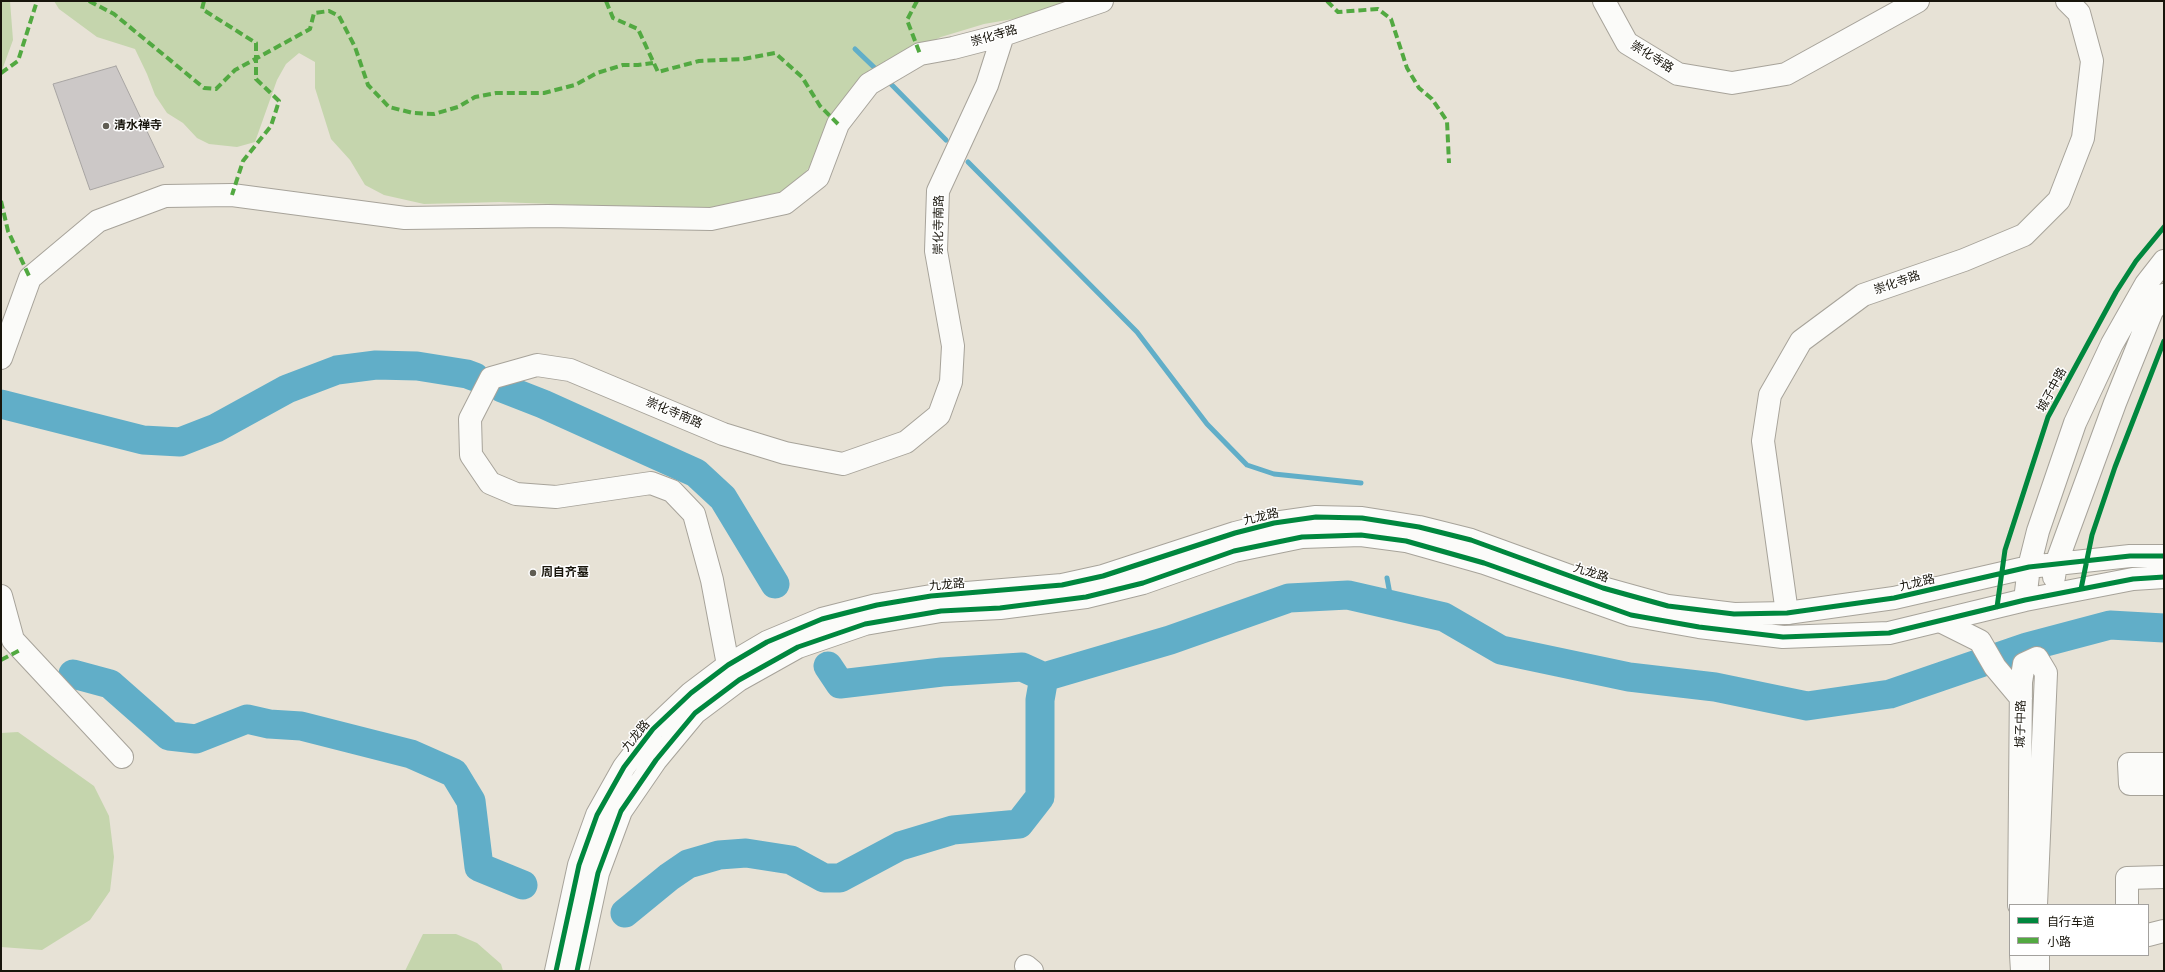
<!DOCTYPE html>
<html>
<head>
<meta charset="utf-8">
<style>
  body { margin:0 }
  #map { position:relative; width:2165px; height:972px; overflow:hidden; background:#e7e2d6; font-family:Rubik,"Noto Sans SC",sans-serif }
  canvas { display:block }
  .frame { position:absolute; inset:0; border:2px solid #18150c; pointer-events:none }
  .legend { position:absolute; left:2009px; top:904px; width:140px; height:52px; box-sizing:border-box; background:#fff; border:1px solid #a3a19e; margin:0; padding:5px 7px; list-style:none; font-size:12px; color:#18150c }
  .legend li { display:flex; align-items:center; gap:8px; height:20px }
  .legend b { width:20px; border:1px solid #a3a19e }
</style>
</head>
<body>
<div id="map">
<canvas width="2165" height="972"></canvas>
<div class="frame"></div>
<ul class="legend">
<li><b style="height:5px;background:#00873e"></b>自行车道</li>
<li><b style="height:5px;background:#52a941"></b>小路</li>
</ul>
</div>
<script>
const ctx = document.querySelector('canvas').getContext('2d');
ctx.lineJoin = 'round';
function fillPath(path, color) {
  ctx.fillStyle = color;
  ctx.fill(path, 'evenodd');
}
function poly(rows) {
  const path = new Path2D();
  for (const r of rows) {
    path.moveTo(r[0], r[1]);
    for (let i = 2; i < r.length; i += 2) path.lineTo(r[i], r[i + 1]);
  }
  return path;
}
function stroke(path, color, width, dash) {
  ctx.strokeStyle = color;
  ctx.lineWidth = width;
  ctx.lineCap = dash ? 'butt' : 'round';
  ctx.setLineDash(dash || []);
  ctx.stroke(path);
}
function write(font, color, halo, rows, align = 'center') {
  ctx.font = font + ' Rubik,"Noto Sans SC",sans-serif';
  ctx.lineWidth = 3;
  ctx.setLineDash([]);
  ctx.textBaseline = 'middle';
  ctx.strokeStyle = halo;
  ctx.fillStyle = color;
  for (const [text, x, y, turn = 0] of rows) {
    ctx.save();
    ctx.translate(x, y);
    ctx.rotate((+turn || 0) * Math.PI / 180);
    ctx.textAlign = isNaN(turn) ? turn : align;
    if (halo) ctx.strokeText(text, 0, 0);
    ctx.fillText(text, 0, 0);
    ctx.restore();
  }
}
const green = poly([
  [1,1,10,1,13,40,1,73],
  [54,1,1072,1,1036,15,984,24,941,37,873,68,846,95,812,164,779,205,717,208,655,208,500,202,424,204,384,195,365,185,350,160,331,139,315,88,315,62,299,53,286,64,277,80,255,142,237,147,209,144,197,138,183,123,167,113,155,95,147,74,135,49,97,37,59,9],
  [18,732,94,786,109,816,114,857,110,891,90,920,42,950,1,947,1,733],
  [423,934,456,934,477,943,501,964,503,971,405,971]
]);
const stream = poly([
  [855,49,879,72],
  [887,80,946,140],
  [968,162,1137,332,1207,424,1247,465,1274,474,1361,483],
  [1387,578,1392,605]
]);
const river = poly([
  [502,388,543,404,696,473,723,498,775,584],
  [1,404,143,440,180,442,216,428,287,389,337,370,376,365,417,366,467,374,475,377],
  [828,666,840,684,942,672,1022,667,1044,677,1170,640,1289,598,1348,595,1444,617,1501,650,1629,677,1715,687,1807,706,1890,694,2027,647,2110,625,2164,628],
  [73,674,110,684,169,736,196,739,247,719,269,724,301,726,411,754,454,773,471,801,479,867,523,885],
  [625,913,669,877,688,864,719,855,746,853,791,860,824,878,840,878,900,846,953,830,1019,824,1040,797,1040,700,1044,677]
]);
const building = poly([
  [116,66,164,167,90,190,53,84,116,66]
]);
const minor = poly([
  [1604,1,1627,43,1678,74,1732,83,1786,74,1918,1],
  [1,358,30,278,98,221,165,196,232,195,405,218,548,216,711,219,785,203,818,177,838,124,869,84,920,54,953,48,1003,35,1102,1],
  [1,596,13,640,122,757],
  [1787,613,1763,441,1770,395,1801,341,1863,295,1964,260,2024,235,2059,200,2083,138,2092,61,2079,13,2067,1],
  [1940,621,1980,641,1995,667,2021,698],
  [728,665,712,580,694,514,672,491,651,483,556,497,516,494,490,483,471,455,470,419,491,378,537,365,570,370,723,434,785,453,843,464,906,442,939,415,951,382,953,346,936,251,938,191,987,85,1003,35],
  [2164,764,2129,764,2130,784,2164,784],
  [2019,905,2021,682,2024,664,2037,658,2046,673,2036,905],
  [2127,905,2127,878,2164,877],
  [2148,935,2164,931],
  [2021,955,2022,971],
  [2038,955,2038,971],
  [1026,966,1032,971]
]);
const major = poly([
  [2054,577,2056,564,2115,403,2152,311,2164,295],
  [2025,600,2029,567,2038,531,2075,423,2112,344,2146,284,2164,261],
  [556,971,579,865,597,815,624,767,653,729,691,693,728,665,767,642,822,619,877,605,931,596,1062,585,1103,576,1235,533,1274,523,1316,517,1362,518,1419,527,1471,540,1603,588,1668,606,1734,614,1787,613,1894,598,2029,567,2130,556,2164,556],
  [577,971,598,873,621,811,656,760,695,713,739,680,798,647,865,624,941,611,1000,608,1086,597,1143,583,1234,551,1302,537,1361,535,1406,541,1484,563,1631,615,1699,627,1783,637,1889,633,2025,600,2133,579,2164,577]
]);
const quiet = poly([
  [89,1,114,14,204,88,216,89,235,70,310,29,314,13,329,11,339,16,355,47,368,85,389,107,413,113,434,114,458,107,475,97,496,93,544,93,575,85,597,73,623,65,638,65,653,63],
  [204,1,202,9,256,43,256,79,279,101,271,126,243,161,232,195],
  [606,1,613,18,638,29,658,72,699,61,743,59,775,53,802,77,820,106,838,124],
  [917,1,907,20,920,54],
  [1327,1,1338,12,1378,9,1391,19,1407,68,1419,88,1432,99,1447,121,1449,163],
  [1,73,18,61,37,1],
  [1,201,8,231,30,278],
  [1,660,22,649]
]);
const cycleway = poly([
  [2081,589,2092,535,2115,467,2164,341],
  [1997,607,2005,550,2048,417,2116,292,2136,261,2164,227],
  [556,971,579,865,597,815,624,767,653,729,691,693,728,665,767,642,822,619,877,605,931,596,1062,585,1103,576,1235,533,1274,523,1316,517,1362,518,1419,527,1471,540,1603,588,1668,606,1734,614,1787,613,1894,598,2029,567,2130,556,2164,556],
  [577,971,598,873,621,811,656,760,695,713,739,680,798,647,865,624,941,611,1000,608,1086,597,1143,583,1234,551,1302,537,1361,535,1406,541,1484,563,1631,615,1699,627,1783,637,1889,633,2025,600,2133,579,2164,577]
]);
const markers = [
  [106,126,4,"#605d53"],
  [533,573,4,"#605d53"]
];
const streetNames = [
  ["崇化寺路",994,36,-16],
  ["崇化寺路",1652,57,32],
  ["崇化寺南路",939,225,-89],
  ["崇化寺路",1897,283,-19],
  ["城子中路",2052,390,-62],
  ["崇化寺南路",674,413,23],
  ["九龙路",1261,517,-13],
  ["九龙路",1591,573,18],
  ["九龙路",1917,583,-13],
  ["九龙路",947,585,-5],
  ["城子中路",2021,724,-89],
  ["九龙路",636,736,-51]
];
const poiNames = [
  ["清水禅寺",114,126],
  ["周自齐墓",541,573]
];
fillPath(green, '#c5d5ad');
stroke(stream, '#61aec8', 5);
stroke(river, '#61aec8', 29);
fillPath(building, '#ccc8c7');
stroke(building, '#a7a4a2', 1);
stroke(minor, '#a7a39a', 24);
stroke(major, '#a7a39a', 24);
stroke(minor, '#fbfbf9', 22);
stroke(major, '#fbfbf9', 22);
stroke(quiet, '#52a941', 4, [8, 4]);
stroke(cycleway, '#00873e', 5);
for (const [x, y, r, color] of markers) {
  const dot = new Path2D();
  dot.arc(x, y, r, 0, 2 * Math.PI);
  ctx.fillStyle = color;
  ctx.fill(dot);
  stroke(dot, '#fff', 1.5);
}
write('12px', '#18150c', '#fff', streetNames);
write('bold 12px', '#18150c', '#fff', poiNames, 'left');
</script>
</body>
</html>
